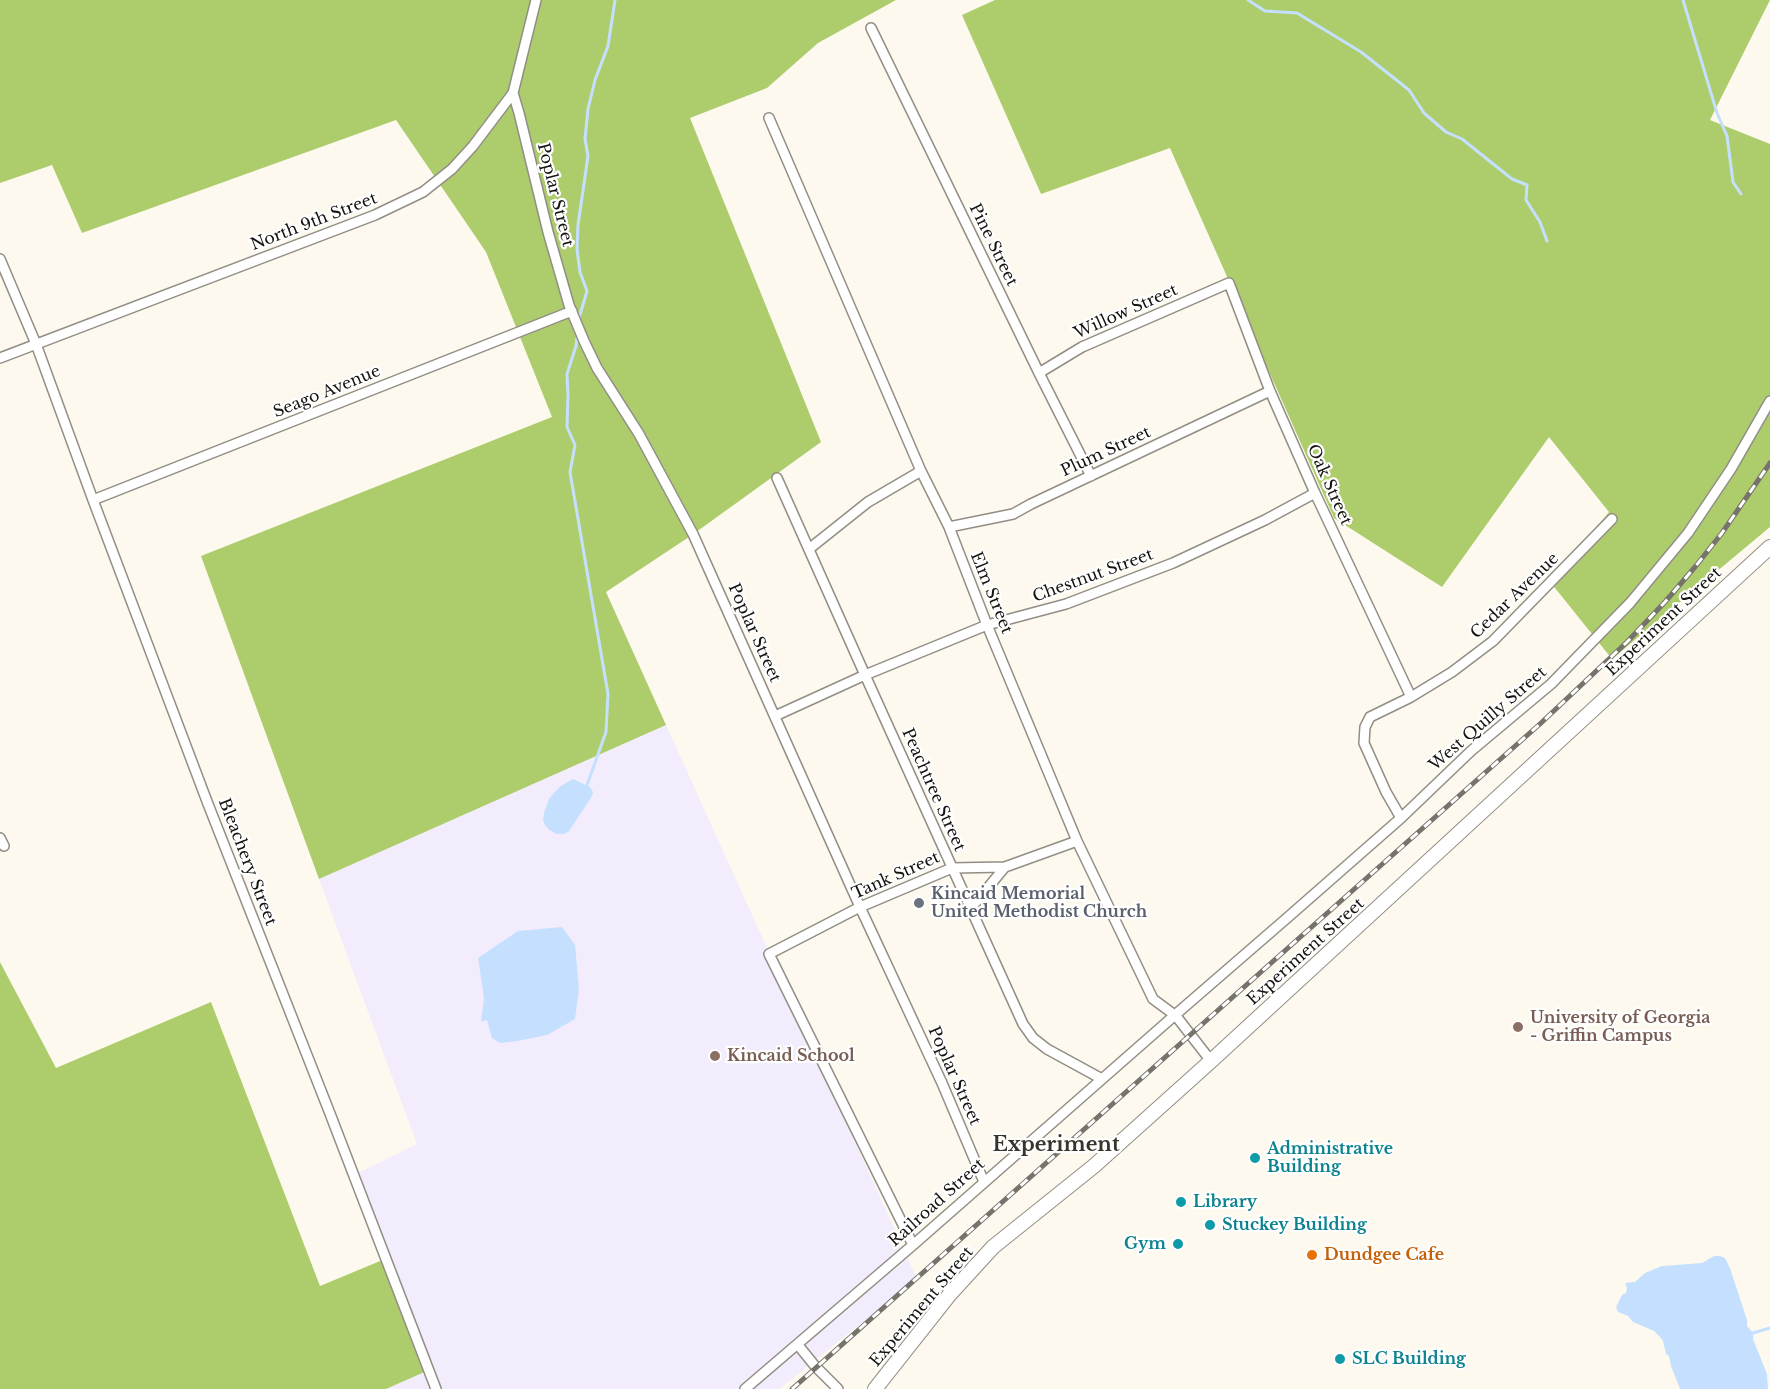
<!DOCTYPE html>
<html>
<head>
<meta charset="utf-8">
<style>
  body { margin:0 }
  canvas { display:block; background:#fdf9ee }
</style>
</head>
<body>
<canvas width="1770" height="1389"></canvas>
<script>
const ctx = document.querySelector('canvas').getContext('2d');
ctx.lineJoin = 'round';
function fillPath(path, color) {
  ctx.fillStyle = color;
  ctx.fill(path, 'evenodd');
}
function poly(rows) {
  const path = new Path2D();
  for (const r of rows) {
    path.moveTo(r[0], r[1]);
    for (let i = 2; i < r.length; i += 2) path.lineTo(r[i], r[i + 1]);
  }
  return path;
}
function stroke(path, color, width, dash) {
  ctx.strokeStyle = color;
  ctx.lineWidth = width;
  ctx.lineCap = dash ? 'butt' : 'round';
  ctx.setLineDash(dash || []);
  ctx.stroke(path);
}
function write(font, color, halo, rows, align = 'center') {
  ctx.font = font + ' "Libre Baskerville",serif';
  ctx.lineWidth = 4.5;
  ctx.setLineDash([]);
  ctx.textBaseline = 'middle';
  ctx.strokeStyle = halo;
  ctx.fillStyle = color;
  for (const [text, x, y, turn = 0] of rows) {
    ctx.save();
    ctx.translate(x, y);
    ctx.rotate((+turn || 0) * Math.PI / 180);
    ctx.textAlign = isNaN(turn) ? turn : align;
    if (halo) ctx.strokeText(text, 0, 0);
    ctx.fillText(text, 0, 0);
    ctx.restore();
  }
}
const industrial = poly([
  [666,725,917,1279,779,1389,386,1389,429,1370,352,1176,417,1144,319,879]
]);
const forest = poly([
  [0,0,896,0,818,43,767,88,690,118,821,442,692,535,606,592,666,725,319,879,201,556,552,417,486,252,396,120,82,233,52,165,0,183],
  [995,0,1770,0,1710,120,1770,144,1770,527,1612,659,1551,583,1609,512,1549,437,1442,587,1334,518,1170,148,1041,194,962,15],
  [0,962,56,1068,211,1002,320,1286,385,1259,429,1370,386,1389,0,1389]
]);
const water = poly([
  [573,779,590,787,593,792,592,796,569,831,564,834,557,834,549,830,545,825,543,820,544,813,549,799,553,794,561,786],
  [562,927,575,945,579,989,575,1019,547,1035,517,1041,500,1043,492,1038,487,1020,481,1022,484,998,478,958,518,931],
  [1714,1256,1720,1256,1725,1258,1730,1268,1747,1320,1747,1326,1753,1333,1753,1339,1767,1374,1768,1389,1680,1389,1671,1366,1669,1356,1666,1354,1663,1341,1659,1336,1654,1331,1633,1322,1628,1316,1618,1312,1616,1307,1622,1295,1626,1293,1627,1288,1625,1283,1635,1282,1645,1273,1662,1266,1702,1263]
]);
const stream = poly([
  [1248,0,1265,11,1297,13,1361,52,1409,90,1424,113,1446,132,1462,139,1512,179,1527,185,1526,200,1540,222,1547,241],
  [1683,0,1717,113,1727,136,1733,182,1741,194],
  [579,318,587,291,580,272,577,249,578,225,588,156,585,139,588,109,595,80,608,46,615,0],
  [577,338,576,346,567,374,568,395,567,427,575,445,570,472,608,694,606,732,587,785],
  [1753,1333,1770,1328]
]);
const minor = poly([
  [871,28,1039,373,1091,476],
  [513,93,519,113,548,232,569,305,584,341,597,368,639,434,693,534,860,907,942,1083,984,1182],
  [769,118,921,471,949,527,987,625,1077,841,1153,999,1176,1016,1211,1061],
  [0,259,36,344,93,500,208,804,329,1111,436,1389],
  [0,358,375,215,423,192,452,169,473,146,513,93,536,0],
  [1039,373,1082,347,1229,283,1270,391,1315,493,1411,697],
  [777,478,865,675,1023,1024,1033,1038,1047,1049,1102,1079],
  [93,500,572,311],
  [949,527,1013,514,1031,504,1270,391],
  [809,549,868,502,921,471],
  [775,716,865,675,987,625,1066,604,1173,563,1265,520,1315,493],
  [1401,818,1386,792,1364,743,1365,727,1370,717,1411,697,1452,672,1493,641,1612,519],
  [0,838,4,846],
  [971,908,1005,867],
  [913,1245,769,954,860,907,952,868,1005,867,1077,841],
  [798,1345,815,1366,838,1389],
  [745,1389,913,1245,1175,1015,1287,918,1401,818,1471,751,1551,684,1630,603,1688,533,1731,469,1770,401]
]);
const secondary = poly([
  [875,1389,950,1294,993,1247,1094,1166,1211,1061,1770,547]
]);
const rail = poly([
  [792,1389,1541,723,1627,642,1665,602,1695,567,1722,533,1770,463]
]);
const markers = [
  [919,903,6,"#6b7280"],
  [1518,1027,6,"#8d6e63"],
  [715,1056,6,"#8d6e63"],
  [1255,1158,6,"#0f9aa8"],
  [1181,1202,6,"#0f9aa8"],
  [1210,1225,6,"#0f9aa8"],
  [1178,1244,6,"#0f9aa8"],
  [1312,1255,6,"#e8710a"],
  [1340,1359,6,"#0f9aa8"]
];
const streetNames = [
  ["Poplar Street",555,195,76],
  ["North 9th Street",314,222,-21],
  ["Pine Street",993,245,64],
  ["Willow Street",1126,312,-24],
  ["Seago Avenue",327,392,-22],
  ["Plum Street",1106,452,-25],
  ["Oak Street",1329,485,66],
  ["Chestnut Street",1093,576,-20],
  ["Elm Street",991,593,68],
  ["Cedar Avenue",1515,596,-44],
  ["Experiment Street",1664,622,-43],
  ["Poplar Street",754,633,66],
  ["West Quilly Street",1488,719,-41],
  ["Peachtree Street",933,790,66],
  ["Bleachery Street",247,862,69],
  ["Tank Street",896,876,-24],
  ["Experiment Street",1306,952,-42],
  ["Poplar Street",954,1076,66],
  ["Railroad Street",937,1203,-42],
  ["Experiment Street",922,1307,-50]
];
const worshipNames = [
  ["Kincaid Memorial",931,894],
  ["United Methodist Church",931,912]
];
const educationNames = [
  ["University of Georgia",1530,1018],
  ["- Griffin Campus",1530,1036],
  ["Kincaid School",727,1056]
];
const cultureNames = [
  ["Administrative",1267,1149],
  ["Building",1267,1167],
  ["Library",1193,1202],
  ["Stuckey Building",1222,1225],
  ["Gym",1166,1244,"right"],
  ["SLC Building",1352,1359]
];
const foodNames = [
  ["Dundgee Cafe",1324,1255]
];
const quarterNames = [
  ["Experiment",1056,1145]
];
fillPath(industrial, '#f2ecfd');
fillPath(forest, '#adcd6d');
fillPath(water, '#c5e0fe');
stroke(stream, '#c5e0fe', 3);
stroke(minor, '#928e85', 12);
stroke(secondary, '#928e85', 16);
stroke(minor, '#fff', 9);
stroke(secondary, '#fff', 14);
stroke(rail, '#75736c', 5);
stroke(rail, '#fff', 3, [9]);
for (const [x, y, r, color] of markers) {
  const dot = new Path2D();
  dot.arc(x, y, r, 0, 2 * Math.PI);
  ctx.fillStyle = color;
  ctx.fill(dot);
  stroke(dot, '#fff', 2);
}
write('16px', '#14130f', '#fff', streetNames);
write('bold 16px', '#5b616d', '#fff', worshipNames, 'left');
write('bold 16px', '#785e54', '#fff', educationNames, 'left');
write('bold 16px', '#0d838f', '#fff', cultureNames, 'left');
write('bold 16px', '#c56008', '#fff', foodNames, 'left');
write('bold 20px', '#38342c', '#fff', quarterNames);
</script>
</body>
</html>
